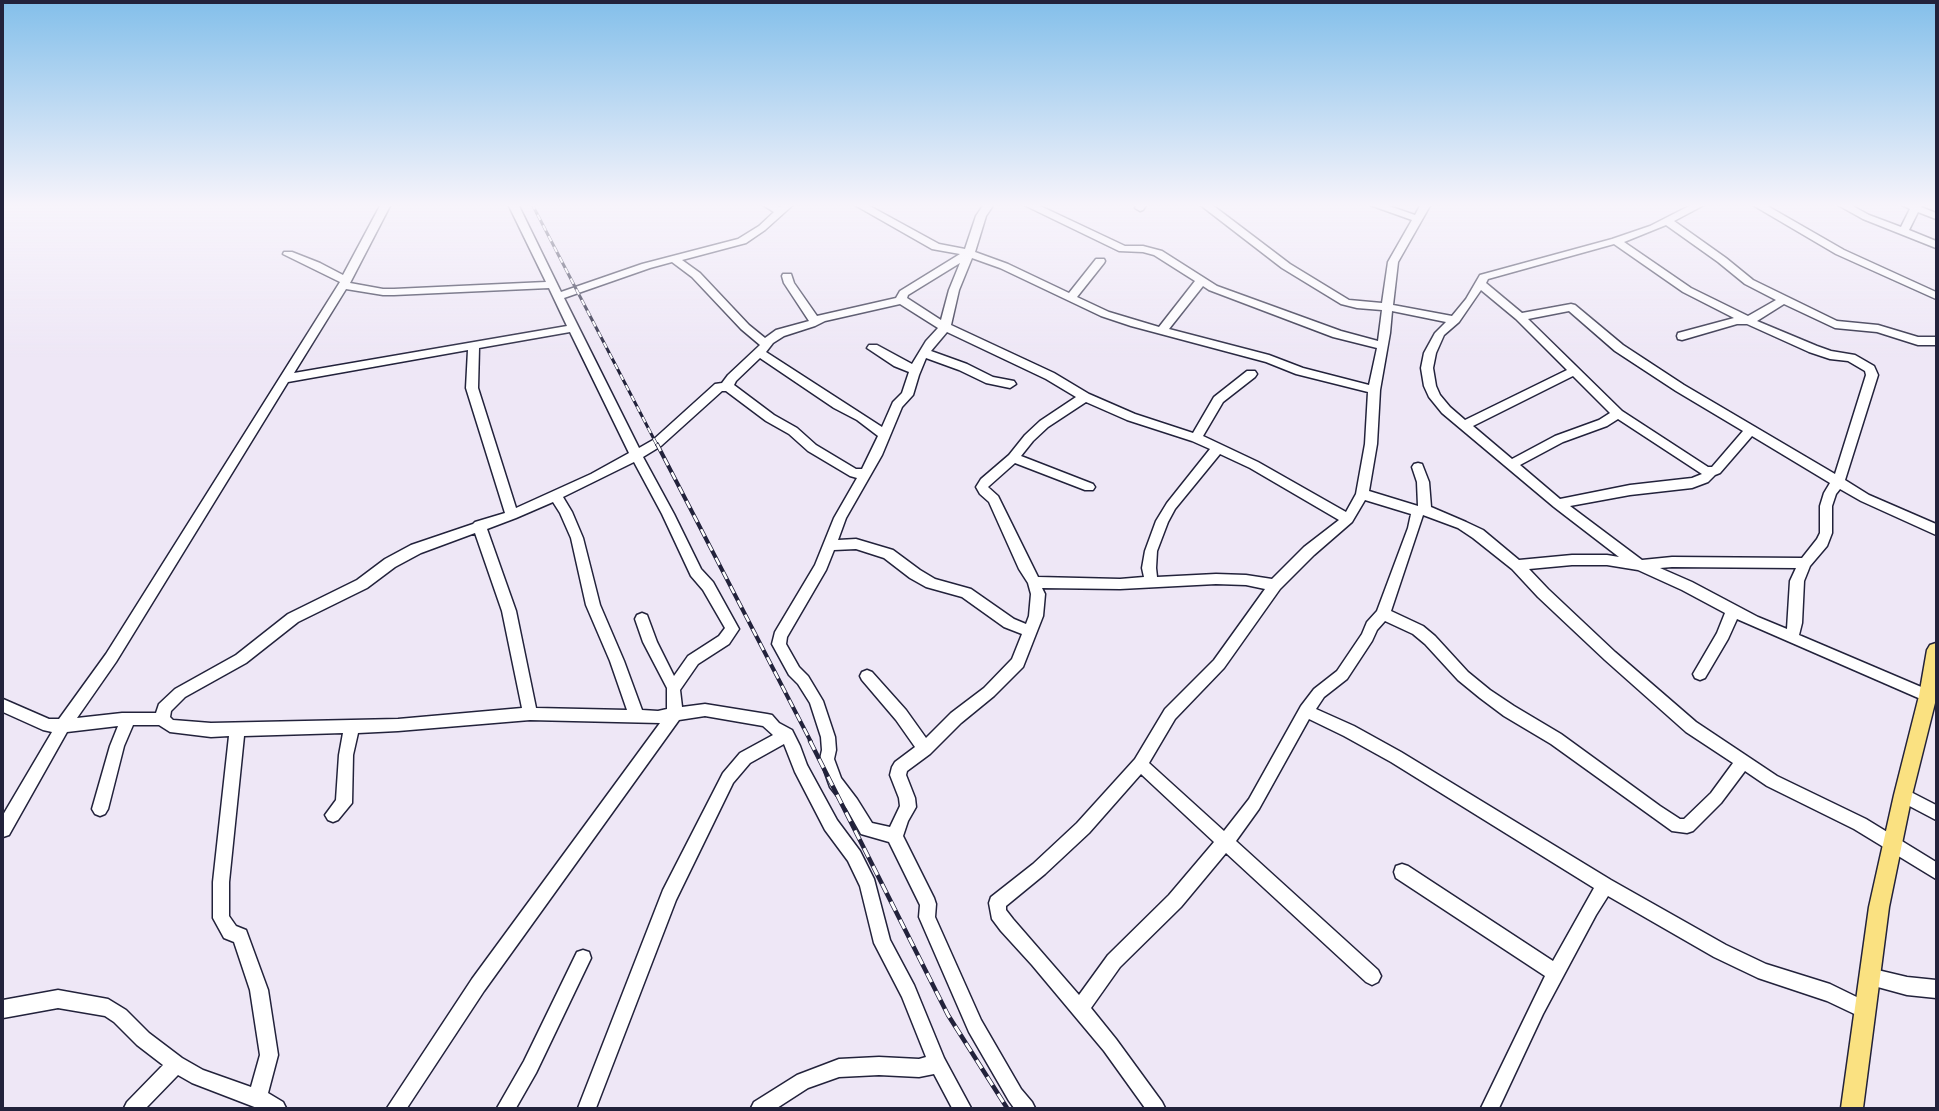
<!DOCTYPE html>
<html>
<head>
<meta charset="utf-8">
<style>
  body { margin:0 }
  #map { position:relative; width:1939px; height:1111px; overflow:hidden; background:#eee7f6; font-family:"Indie Flower",sans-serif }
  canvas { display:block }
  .frame { position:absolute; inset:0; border:4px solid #22223b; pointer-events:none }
</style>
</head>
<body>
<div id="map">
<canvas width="1939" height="1111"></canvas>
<div class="frame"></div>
</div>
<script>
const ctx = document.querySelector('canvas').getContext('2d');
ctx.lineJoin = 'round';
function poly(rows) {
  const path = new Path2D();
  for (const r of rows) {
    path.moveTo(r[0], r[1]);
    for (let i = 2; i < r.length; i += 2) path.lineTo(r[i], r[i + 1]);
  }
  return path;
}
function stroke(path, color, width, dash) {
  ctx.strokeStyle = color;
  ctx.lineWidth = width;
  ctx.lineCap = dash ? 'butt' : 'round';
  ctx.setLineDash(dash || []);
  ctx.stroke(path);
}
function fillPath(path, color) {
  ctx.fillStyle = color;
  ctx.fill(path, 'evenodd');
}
const minor = poly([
  [381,204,391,204,350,283,383,289,394,289,546,282,508,204,518,204,561,292,642,264,738,239,759,226,774,212,761,204,774,204,780,207,783,204,794,204,765,230,746,243,682,260,700,273,749,325,765,338,776,330,809,321,784,283,782,276,783,274,791,274,794,283,817,316,896,298,900,291,960,254,932,249,853,204,866,204,939,244,965,249,976,216,984,204,994,204,986,216,975,252,1008,264,1069,293,1096,259,1104,259,1105,261,1104,263,1077,297,1109,312,1159,327,1195,281,1154,255,1143,252,1119,251,1022,204,1036,204,1125,246,1143,246,1162,251,1217,286,1341,331,1378,341,1382,310,1357,308,1341,304,1282,268,1199,204,1211,204,1290,264,1349,300,1382,303,1388,262,1412,220,1367,204,1383,204,1415,215,1421,204,1431,204,1398,262,1393,305,1452,316,1466,299,1480,275,1612,239,1650,226,1693,204,1706,204,1674,221,1726,258,1753,280,1837,321,1878,325,1918,337,1936,337,1936,345,1918,345,1877,332,1835,328,1784,304,1757,321,1817,346,1831,351,1855,355,1874,366,1878,375,1845,480,1869,495,1936,524,1936,535,1861,501,1840,489,1836,494,1832,506,1832,533,1827,546,1810,566,1804,581,1802,623,1799,635,1933,692,1935,696,1933,700,1928,702,1923,700,1737,619,1728,639,1705,678,1700,680,1695,678,1693,674,1717,633,1725,613,1682,590,1638,570,1607,565,1572,565,1529,569,1548,589,1615,652,1696,722,1777,776,1866,819,1936,862,1936,879,1854,829,1767,786,1745,771,1721,803,1693,831,1687,833,1672,831,1551,744,1504,716,1480,698,1458,680,1425,644,1413,634,1385,621,1377,630,1372,641,1347,679,1324,697,1316,709,1354,726,1401,752,1611,880,1726,945,1766,964,1830,984,1871,1004,1874,1010,1871,1016,1865,1019,1827,1001,1758,978,1714,957,1608,896,1596,915,1543,1014,1499,1108,1481,1108,1545,976,1396,878,1394,872,1396,866,1402,864,1408,866,1553,961,1594,888,1391,762,1344,736,1309,719,1259,809,1236,841,1378,970,1381,976,1378,982,1372,985,1366,982,1226,853,1181,907,1120,967,1091,1008,1116,1039,1162,1102,1165,1108,1145,1108,1104,1051,1032,965,1001,931,992,919,989,903,991,897,1033,864,1077,823,1135,759,1165,709,1214,660,1265,589,1246,585,1216,584,1120,589,1042,588,1045,594,1043,616,1023,667,994,696,961,723,930,754,907,771,906,775,915,798,916,807,908,821,903,836,934,898,936,904,935,917,981,1020,1021,1089,1032,1102,1035,1108,1014,1108,1009,1101,969,1032,919,917,920,905,889,842,861,834,847,809,830,787,820,759,822,750,821,737,810,703,798,684,789,675,772,644,775,632,815,565,834,518,857,478,850,476,808,451,789,434,766,421,726,391,722,391,661,446,643,457,674,514,701,569,713,582,739,629,729,644,698,664,680,690,682,707,705,704,767,714,772,715,779,723,792,730,800,746,807,765,837,820,860,851,874,879,890,940,914,985,944,1058,971,1108,952,1108,934,1074,919,1077,879,1075,839,1077,808,1088,777,1108,751,1108,754,1102,797,1075,839,1059,879,1057,919,1059,926,1057,902,997,874,943,860,886,848,861,825,830,795,772,784,744,750,763,733,783,676,900,596,1108,578,1108,663,890,723,773,740,753,773,735,763,726,705,716,679,720,484,991,407,1108,387,1108,472,979,660,723,530,720,398,731,358,733,353,755,352,803,338,820,333,822,328,820,325,815,336,800,339,755,343,733,244,736,229,882,229,916,236,926,246,930,268,990,278,1055,268,1093,283,1102,286,1108,257,1108,192,1083,178,1075,146,1108,124,1108,127,1102,163,1065,137,1045,114,1022,105,1016,58,1008,3,1018,3,1000,58,990,108,999,126,1010,149,1033,182,1058,203,1070,251,1087,260,1055,250,990,234,942,224,938,213,918,213,882,229,736,211,737,170,732,159,725,133,725,124,746,108,809,105,814,100,816,95,814,92,809,110,746,118,726,67,732,9,835,3,837,3,815,52,732,43,730,3,712,3,699,49,719,59,719,106,654,340,282,283,254,284,252,292,252,320,263,343,275,381,204],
  [1666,225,1718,262,1745,284,1776,300,1748,316,1691,288,1624,242,1666,225],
  [1614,244,1683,292,1734,318,1678,333,1677,336,1678,339,1682,340,1737,324,1747,324,1809,352,1830,359,1848,361,1865,371,1866,375,1835,474,1684,385,1623,345,1575,305,1571,304,1522,313,1486,283,1488,279,1614,244],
  [972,258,1000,268,1101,316,1131,326,1266,362,1296,374,1368,392,1365,444,1356,494,1346,512,1258,462,1203,436,1223,402,1255,377,1257,374,1255,371,1247,371,1214,397,1193,433,1135,414,1089,394,1054,373,951,325,959,290,972,258],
  [672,262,692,277,741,329,760,345,728,375,722,383,715,384,653,440,639,448,564,298,650,268,672,262],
  [960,263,949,290,941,320,907,298,908,295,960,263],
  [1203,286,1209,290,1333,337,1377,348,1369,385,1303,368,1269,355,1169,329,1203,286],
  [549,288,567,326,294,373,346,289,383,295,394,295,549,288],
  [1481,290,1516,319,1567,370,1465,420,1450,407,1440,395,1436,386,1433,368,1436,353,1444,335,1459,322,1481,290],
  [900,304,938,328,926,341,912,364,877,345,869,345,867,348,894,366,909,372,902,393,893,402,882,427,766,352,773,343,784,336,815,326,825,321,900,304],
  [1392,311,1446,322,1435,333,1424,353,1421,368,1424,386,1429,397,1442,413,1554,507,1619,557,1607,555,1572,555,1519,560,1483,530,1466,522,1431,507,1429,482,1422,464,1418,463,1414,464,1412,467,1417,482,1418,506,1369,491,1377,444,1380,390,1390,333,1392,311],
  [1569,311,1615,351,1676,391,1743,431,1712,467,1708,467,1622,411,1528,319,1569,311],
  [570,332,629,453,591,474,516,508,478,388,479,348,570,332],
  [947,332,1046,379,1076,397,1040,421,1025,435,1009,455,981,479,976,487,980,494,989,502,1019,569,1028,583,1031,594,1029,616,1026,624,1014,619,971,589,935,579,920,570,893,550,856,539,838,540,846,518,882,455,902,407,913,395,919,375,926,358,959,370,986,383,1010,388,1016,384,1014,381,993,377,967,364,931,351,947,332],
  [468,350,466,388,505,513,475,522,473,524,411,545,385,559,357,580,288,614,236,655,175,689,159,704,156,713,122,713,77,718,116,662,288,382,468,350],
  [760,358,834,408,857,420,878,436,862,469,856,469,816,445,797,428,774,415,734,385,736,381,760,358],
  [1573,376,1610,413,1599,420,1555,436,1512,459,1473,426,1573,376],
  [1086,402,1127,420,1192,441,1210,449,1167,503,1156,521,1145,551,1142,568,1144,577,1120,579,1038,577,998,496,988,487,1015,463,1085,490,1093,490,1095,487,1093,484,1021,456,1033,441,1048,427,1086,402],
  [1618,419,1702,474,1692,478,1630,485,1560,499,1520,465,1563,442,1607,426,1618,419],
  [1752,436,1830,483,1824,493,1820,506,1820,533,1817,539,1802,558,1672,557,1642,560,1570,506,1630,495,1692,488,1708,482,1715,475,1720,473,1752,436],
  [1220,454,1250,468,1339,520,1304,547,1272,579,1246,575,1216,574,1157,577,1156,568,1157,551,1168,522,1175,509,1220,454],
  [634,462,662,514,691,576,703,590,725,628,719,636,688,656,674,676,657,642,647,615,642,613,637,615,635,619,643,642,667,688,667,709,658,711,642,710,624,661,600,605,583,538,572,512,563,497,634,462],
  [1365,500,1411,514,1408,528,1377,611,1367,622,1362,634,1337,671,1314,689,1301,706,1249,799,1224,831,1149,763,1175,719,1224,668,1280,589,1314,555,1352,522,1365,500],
  [553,502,560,513,571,538,586,605,610,661,627,710,536,708,516,611,487,529,516,518,553,502],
  [1423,515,1458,528,1473,538,1512,569,1538,597,1605,660,1686,732,1733,763,1711,793,1684,819,1680,819,1660,806,1561,734,1514,706,1490,690,1468,672,1435,636,1423,626,1391,611,1423,515],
  [475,533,502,611,522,708,398,719,211,723,173,720,170,717,171,711,185,697,246,663,298,622,367,588,395,567,421,553,475,533],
  [856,549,884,558,910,578,926,587,962,597,1004,627,1022,634,1012,659,984,688,951,713,926,738,906,710,872,672,867,670,862,672,860,676,862,680,896,720,915,747,895,762,892,767,890,775,899,798,900,806,890,827,872,823,857,799,841,778,834,759,836,750,835,737,823,701,808,676,799,667,786,644,787,637,826,570,834,550,856,549],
  [1672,567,1796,568,1790,581,1787,629,1758,617,1692,582,1660,568,1672,567],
  [1141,774,1214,842,1169,895,1108,955,1079,995,1013,919,1006,910,1006,906,1045,874,1089,833,1141,774],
  [1137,204,1147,204,1143,210,1140,211,1135,208,1137,204],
  [1751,204,1764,204,1844,250,1936,292,1936,299,1836,254,1751,204],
  [1836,204,1849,204,1869,215,1901,227,1910,209,1900,204,1923,204,1921,207,1936,213,1936,219,1918,212,1909,230,1936,241,1936,248,1863,219,1836,204],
  [1903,788,1936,805,1936,820,1898,800,1895,795,1898,790,1903,788],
  [583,950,589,952,591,958,536,1073,516,1108,497,1108,524,1061,577,952,583,950],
  [1869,968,1907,977,1936,980,1936,998,1907,995,1863,983,1860,977,1863,971,1869,968]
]);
const major = poly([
  [1936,643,1936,699,1912,795,1889,907,1863,1108,1841,1108,1869,907,1894,795,1919,696,1927,650,1930,645,1936,643]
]);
const railFar2 = poly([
  [532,204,657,445]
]);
const railFar1 = poly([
  [657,444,811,742]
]);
const rail = poly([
  [810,741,948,1015,1007,1108]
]);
stroke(minor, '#22223b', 3);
stroke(major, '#22223b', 3);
fillPath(minor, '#fff');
fillPath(major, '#fae181');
stroke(railFar2, '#22223b', 3);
stroke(railFar1, '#22223b', 4);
stroke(rail, '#22223b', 4.5);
stroke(railFar2, '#fff', 2, [6]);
stroke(railFar1, '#fff', 2.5, [8]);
stroke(rail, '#fff', 3, [10]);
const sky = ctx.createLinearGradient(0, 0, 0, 360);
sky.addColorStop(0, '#83bfea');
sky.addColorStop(0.57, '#f7f4fb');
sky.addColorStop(1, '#f7f4fb00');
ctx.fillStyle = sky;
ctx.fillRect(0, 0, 1939, 360);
</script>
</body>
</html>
